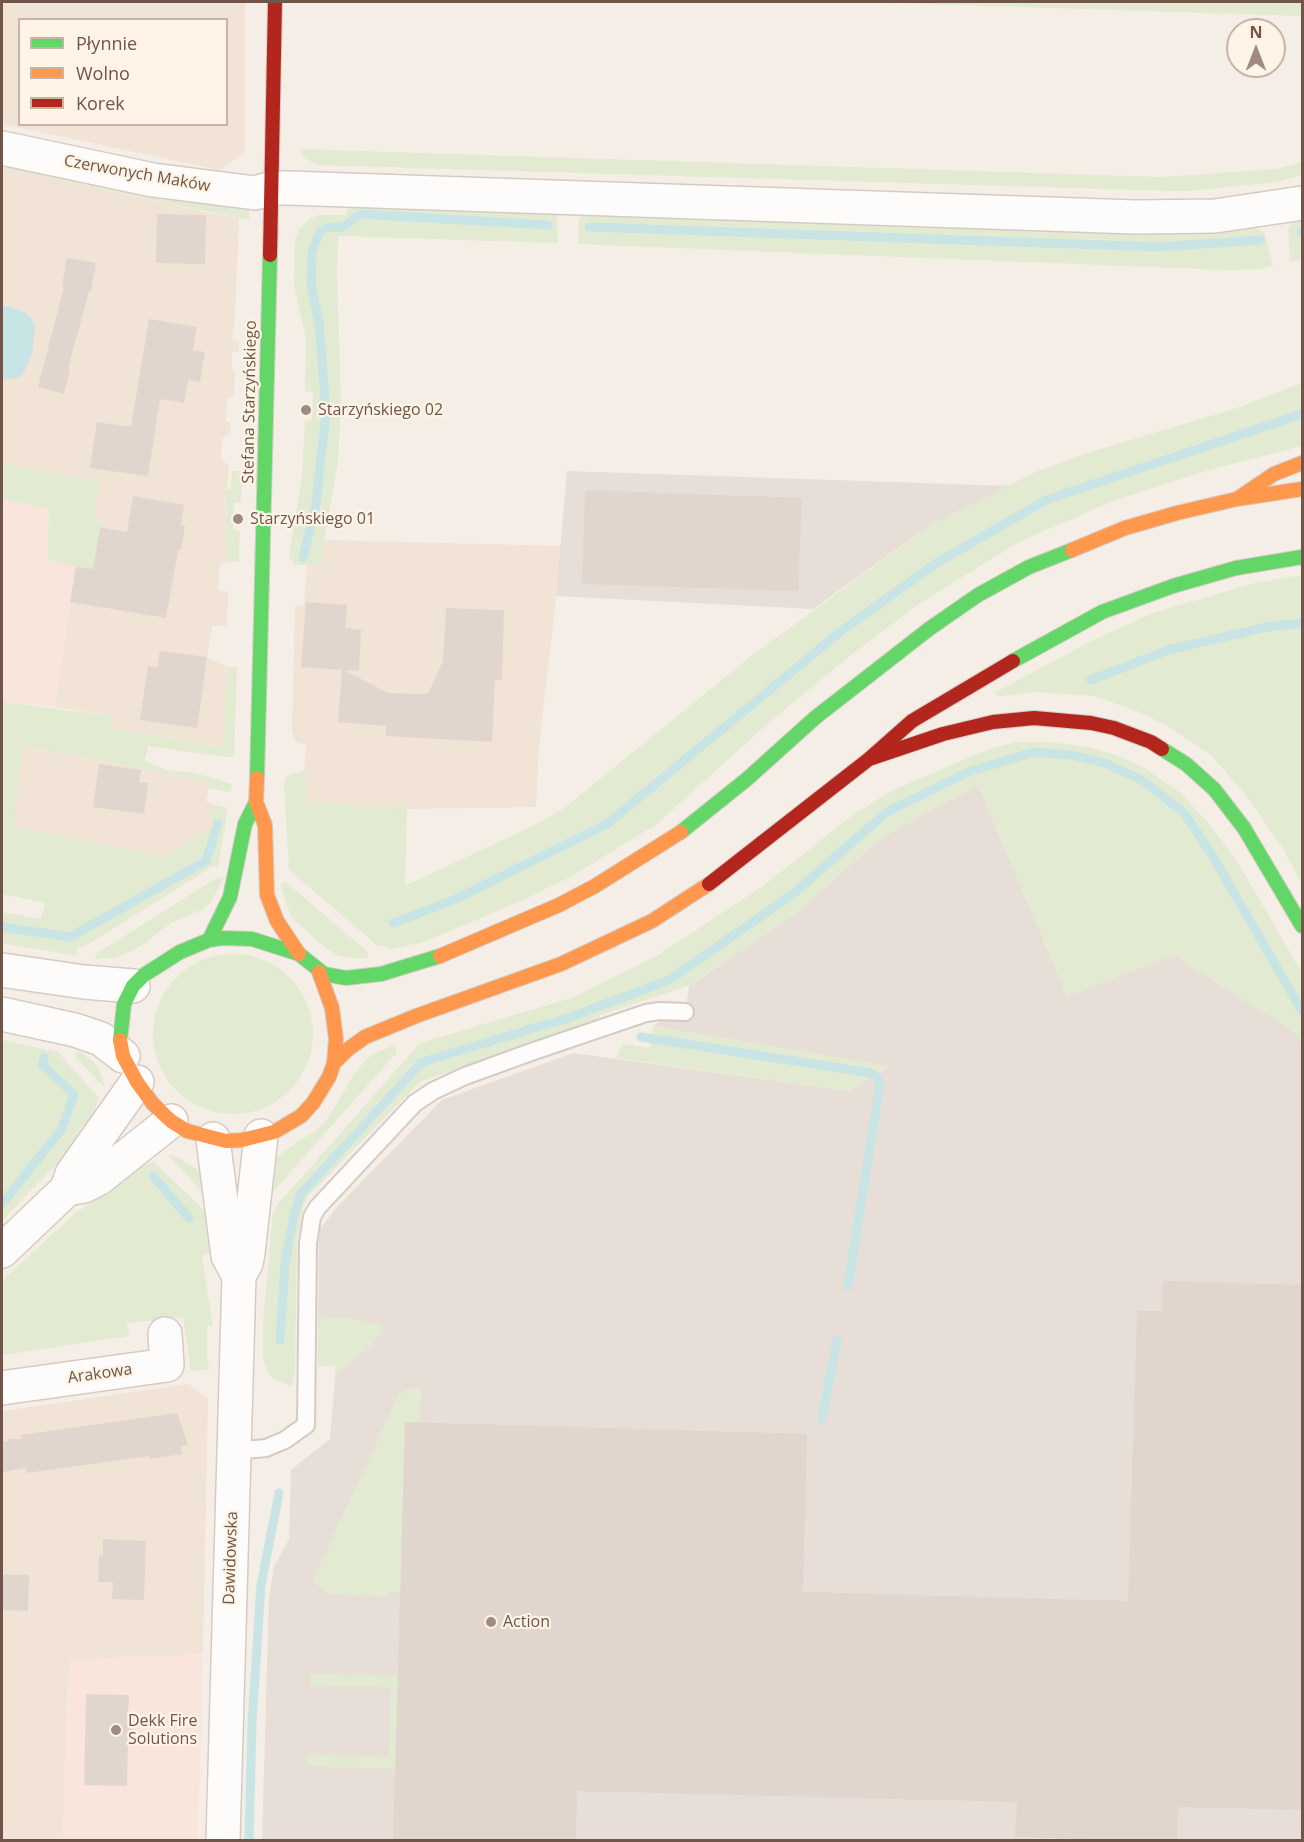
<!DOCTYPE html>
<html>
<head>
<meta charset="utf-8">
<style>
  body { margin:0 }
  #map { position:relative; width:1304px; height:1842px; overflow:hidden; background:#f5eee6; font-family:"Open Sans",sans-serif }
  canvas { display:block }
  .frame { position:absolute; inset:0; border:3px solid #715548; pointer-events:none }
  .legend { position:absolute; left:18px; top:18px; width:210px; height:108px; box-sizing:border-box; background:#fff4e6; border:2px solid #c6b4a7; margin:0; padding:8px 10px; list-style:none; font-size:18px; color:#715548 }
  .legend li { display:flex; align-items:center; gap:12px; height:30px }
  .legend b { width:30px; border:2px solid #c6b4a7 }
  .north { position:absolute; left:1226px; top:18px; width:60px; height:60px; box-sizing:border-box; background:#fff4e6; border:2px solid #c6b4a7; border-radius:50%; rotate:0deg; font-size:16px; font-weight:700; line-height:24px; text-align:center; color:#715548 }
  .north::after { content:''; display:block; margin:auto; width:21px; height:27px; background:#9f8b7f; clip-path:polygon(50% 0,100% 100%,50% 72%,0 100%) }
</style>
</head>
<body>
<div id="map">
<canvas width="1304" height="1842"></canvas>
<div class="frame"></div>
<ul class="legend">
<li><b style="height:8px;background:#63d668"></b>Płynnie</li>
<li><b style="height:8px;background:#ff974d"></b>Wolno</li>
<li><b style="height:8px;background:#b3261e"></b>Korek</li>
</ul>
<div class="north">N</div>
</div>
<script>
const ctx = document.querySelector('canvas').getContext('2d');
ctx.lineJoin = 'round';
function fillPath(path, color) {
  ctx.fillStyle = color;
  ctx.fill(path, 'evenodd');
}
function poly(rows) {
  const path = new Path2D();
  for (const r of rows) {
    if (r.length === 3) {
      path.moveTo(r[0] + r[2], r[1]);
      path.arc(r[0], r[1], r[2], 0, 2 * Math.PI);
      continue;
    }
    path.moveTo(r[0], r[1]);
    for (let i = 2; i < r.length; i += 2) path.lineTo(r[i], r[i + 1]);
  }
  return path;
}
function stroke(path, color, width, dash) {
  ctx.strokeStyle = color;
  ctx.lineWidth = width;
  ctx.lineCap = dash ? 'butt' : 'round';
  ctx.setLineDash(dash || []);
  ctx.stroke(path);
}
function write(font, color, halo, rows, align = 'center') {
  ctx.font = font + ' "Open Sans",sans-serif';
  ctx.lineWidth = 4.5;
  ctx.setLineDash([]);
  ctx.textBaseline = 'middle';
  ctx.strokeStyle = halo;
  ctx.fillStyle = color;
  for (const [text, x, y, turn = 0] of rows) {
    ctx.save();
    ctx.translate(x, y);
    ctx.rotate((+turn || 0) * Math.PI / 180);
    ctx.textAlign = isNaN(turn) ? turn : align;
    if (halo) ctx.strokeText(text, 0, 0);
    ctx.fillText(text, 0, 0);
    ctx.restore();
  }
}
const residential = poly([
  [2,2,245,2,245,152,220,170,2,124],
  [20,20,226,20,226,124,20,124],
  [2,168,239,219,235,318,232,339,239,341,239,351,232,353,232,370,235,370,234,396,227,399,226,421,231,423,230,434,222,439,221,459,229,466,225,501,225,540,229,562,220,564,218,590,228,592,227,626,212,626,207,657,227,667,224,747,110,728,111,716,55,707,68,614,49,510,2,498],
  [324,540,562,546,539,746,536,807,407,809,309,802,304,770,306,744,297,743,292,731,295,606,304,605,307,565,322,565],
  [21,746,210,782,206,801,214,805,210,830,164,857,14,827],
  [188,1384,208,1399,203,1654,70,1660,67,1711,63,1840,2,1840,2,1411]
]);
const commercial = poly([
  [2,498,49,510,47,560,76,567,55,707,2,702],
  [203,1654,198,1840,63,1840,70,1660]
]);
const industrial = poly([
  [567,471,1010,486,930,525,813,609,556,596],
  [978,785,1067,996,1174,955,1293,1031,1302,1043,1302,1840,262,1840,269,1597,274,1567,289,1539,291,1470,330,1439,336,1365,318,1366,319,1230,338,1206,442,1100,573,1053,850,1091,889,1067,653,1026,687,1001,689,986,791,917,882,837]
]);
const green = poly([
  [852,2,1302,2,1302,16,956,5],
  [298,149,1162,177,1276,169,1302,162,1302,175,1276,182,1190,191,1170,191,317,165,305,158],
  [7,160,247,207,249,210,249,220,5,169],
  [347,205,557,213,558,243,338,236,337,274,341,401,338,463,324,540,322,565,294,565,289,555,302,477,305,421,312,420,313,392,305,391,306,339,294,285,295,240,300,228,311,218,319,215,346,215],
  [589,213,1248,226,1259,229,1265,234,1273,266,1261,269,1226,270,578,244,579,220,582,215],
  [1302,217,1302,259,1290,262,1288,228,1296,220],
  [1302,383,1302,446,1209,470,1113,501,1019,542,922,602,846,659,765,726,657,824,572,876,515,904,423,942,389,950,386,946,378,946,289,870,284,783,285,778,289,775,304,770,310,802,407,809,405,886,534,825,563,809,750,657,930,525,1035,472,1087,453,1231,410],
  [2,464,100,481,94,515,102,518,93,569,47,560,49,510,2,498],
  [232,471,242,471,241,503,234,502,233,530,240,531,239,562,229,562,225,540,226,489,231,489],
  [1302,575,1302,884,1283,849,1248,798,1212,756,1169,727,1137,711,1094,696,1034,692,1006,696,997,696,994,693,1091,641,1153,613,1254,583],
  [227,667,237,667,234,757,224,757,148,746,145,761,170,771,192,772,232,784,230,792,209,788,209,782,22,746,14,826,164,857,210,830,214,805,228,808,218,867,213,866,84,947,78,946,76,956,2,943,2,912,41,919,45,903,2,894,2,702,112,716,110,728,223,747],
  [1017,742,1049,742,1089,747,1116,755,1143,767,1181,793,1209,824,1236,859,1302,973,1302,1043,1293,1031,1174,955,1067,996,978,785,882,837,791,917,688,986,600,1015,600,1019,567,1033,421,1081,308,1196,303,1208,297,1242,295,1371,292,1387,274,1379,267,1371,263,1359,263,1323,273,1212,278,1204,420,1043,571,998,655,957,763,886,854,814,891,791,989,749],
  [218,877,224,878,211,902,203,909,171,923,141,946,128,953,114,958,95,959,96,954],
  [280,883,287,883,368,952,368,958,349,958,337,955,324,947,291,917],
  [233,1034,80],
  [653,1026,890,1066,850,1091,616,1058,622,1044,650,1048],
  [2,1040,58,1052,98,1097,96,1107,87,1122,79,1129,84,1135,2,1221],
  [394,1045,397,1052,273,1192,267,1191,272,1167,277,1158,284,1151,316,1130,328,1118,356,1071,371,1055],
  [77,1050,94,1062,100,1072,105,1088,75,1057],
  [167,1154,180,1158,198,1170,205,1179,203,1193],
  [154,1162,204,1210,209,1253,202,1256,213,1326,207,1326,207,1354,209,1369,191,1372,183,1317,127,1323,129,1336,2,1355,2,1281,72,1216,122,1179,145,1165],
  [318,1317,352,1318,365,1323,383,1324,381,1333,373,1344,335,1376,336,1365,318,1366],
  [410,1388,421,1388,420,1422,405,1422,401,1593,388,1592,387,1597,327,1594,316,1584,314,1579,315,1575,399,1394],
  [311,1674,398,1676,396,1769,307,1766,308,1755,389,1757,391,1687,310,1685]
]);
const water = poly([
  [7,306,24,312,32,319,35,329,32,354,26,368,21,377,5,380,2,379,2,307]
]);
const stream = poly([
  [589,227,1160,247,1260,240],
  [1301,232,1302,232],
  [303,557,316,503,326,412,319,323,311,284,312,252,320,231,329,227,343,227,360,214,548,225],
  [1091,680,1168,650,1267,627,1302,623],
  [393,923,454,900,607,824,840,632,935,564,1046,500,1302,414],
  [2,927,70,937,206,861,218,823],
  [641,1037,871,1073,878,1078,880,1083,848,1286],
  [153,1176,189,1218],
  [2,1204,62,1129,74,1094,42,1065,44,1057],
  [280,1340,285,1263,293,1220,300,1195,422,1062,571,1017,669,980,793,894,887,812,968,772,1034,752,1071,755,1104,763,1142,780,1185,814,1212,855,1302,1011],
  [822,1419,837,1341],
  [249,1840,252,1723,261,1585,279,1493]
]);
const building = poly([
  [157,214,206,215,205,264,156,263],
  [67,258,96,263,91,291,89,291,68,368,70,368,64,394,38,387,64,287,62,286],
  [149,319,197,327,193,350,205,352,200,382,188,380,184,403,160,399,148,476,90,468,97,422,131,427],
  [585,490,802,498,798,591,582,584],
  [133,496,184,505,181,525,185,526,181,550,178,550,166,618,70,602,76,567,93,569,100,527,127,532],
  [306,602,347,605,345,628,361,630,359,671,344,670,388,693,428,694,443,661,446,608,504,610,502,680,495,680,492,742,386,736,386,726,338,722,342,670,301,667],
  [160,651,207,657,197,728,140,720,148,666,157,668],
  [99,764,141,770,139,782,148,783,144,814,93,807],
  [1163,1281,1302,1285,1302,1810,1178,1807,1177,1840,1120,1840,1015,1837,1017,1802,577,1791,576,1840,393,1840,405,1422,807,1434,803,1592,1128,1601,1137,1311,1162,1311],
  [177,1413,188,1445,181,1446,182,1454,150,1459,149,1456,27,1473,26,1468,2,1472,2,1442,8,1441,8,1439,22,1439,21,1435],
  [103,1539,146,1541,144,1600,112,1599,113,1582,98,1582,99,1555,103,1556],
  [2,1575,29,1575,28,1611,2,1610],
  [86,1694,129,1695,128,1712,134,1712,133,1738,128,1738,127,1786,84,1785]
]);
const lane = poly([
  [234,1451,266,1448,285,1440,306,1425,308,1243,312,1217,317,1208,415,1103,433,1091,465,1076,534,1051,646,1013,660,1011,685,1012]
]);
const street = poly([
  [2,148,153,180,255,193,272,188,288,188,1135,217,1215,216,1302,203],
  [2,970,84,982,133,986],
  [2,1014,75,1030,101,1039,123,1056],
  [213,1139,228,1256,239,1276],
  [67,1189,84,1186,98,1179,171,1121],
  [2,1251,67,1189,72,1174,137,1082],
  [2,1388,167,1365,165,1334],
  [223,1840,239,1276,246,1263,248,1253,261,1136]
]);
const fast = poly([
  [1013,661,1102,612,1173,586,1236,568,1302,557],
  [1162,749,1186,764,1214,789,1244,828,1302,926],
  [257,778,270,255],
  [681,832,747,779,816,717,929,629,978,595,1029,567,1072,550],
  [209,940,230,897,245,824,256,802],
  [120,1040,124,1004,133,986,144,975,180,952,209,940,222,938,252,939,299,954,324,974,346,978,381,974,440,956]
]);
const slow = poly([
  [1237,499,1274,474,1302,463],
  [1072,550,1125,528,1177,513,1237,499,1302,489],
  [257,778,256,802,265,825,267,895,277,921,299,954],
  [440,956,559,905,595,886,681,832],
  [120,1040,123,1056,137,1082,153,1104,171,1121,187,1131,226,1141,242,1140,274,1132,301,1116,313,1103,329,1077,334,1063,336,1039,332,1008,319,972],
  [334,1063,347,1050,365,1037,416,1016,561,964,652,921,709,884]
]);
const jam = poly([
  [270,255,275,2],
  [869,759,943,734,993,722,1034,718,1091,723,1114,728,1151,742,1162,749],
  [709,884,869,759,912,721,1013,661]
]);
const markers = [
  [306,410,6,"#9f8b7f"],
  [238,519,6,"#9f8b7f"],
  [491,1622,6,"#9f8b7f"],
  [116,1730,6,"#9f8b7f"]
];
const streetNames = [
  ["Czerwonych Maków",137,174,10],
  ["Stefana Starzyńskiego",250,402,-89],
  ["Arakowa",100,1374,-8],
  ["Dawidowska",231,1558,-88]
];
const poiNames = [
  ["Starzyńskiego 02",318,410],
  ["Starzyńskiego 01",250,519],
  ["Action",503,1622],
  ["Dekk Fire",128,1721],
  ["Solutions",128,1739]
];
fillPath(residential, '#f1e3d6');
fillPath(commercial, '#f9e5dc');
fillPath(industrial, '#e7ded7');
fillPath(green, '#e2ebd1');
fillPath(water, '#c8e4e5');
stroke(stream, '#c8e4e5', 9);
fillPath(building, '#e1d6ce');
stroke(lane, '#d6cbc4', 20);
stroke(street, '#d6cbc4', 36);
stroke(fast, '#d5cbc3', 16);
stroke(slow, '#d5cbc3', 16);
stroke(jam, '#d5cbc3', 16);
stroke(lane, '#fefcfb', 16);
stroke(street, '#fefcfb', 33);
stroke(fast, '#63d668', 14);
stroke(slow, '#ff974d', 14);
stroke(jam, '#b3261e', 14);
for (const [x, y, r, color] of markers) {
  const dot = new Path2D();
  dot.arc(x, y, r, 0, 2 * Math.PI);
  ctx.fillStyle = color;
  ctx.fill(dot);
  stroke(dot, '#fff4e6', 2);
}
write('16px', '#715548', '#fff4e6', streetNames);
write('16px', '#715548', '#fff4e6', poiNames, 'left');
</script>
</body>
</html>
